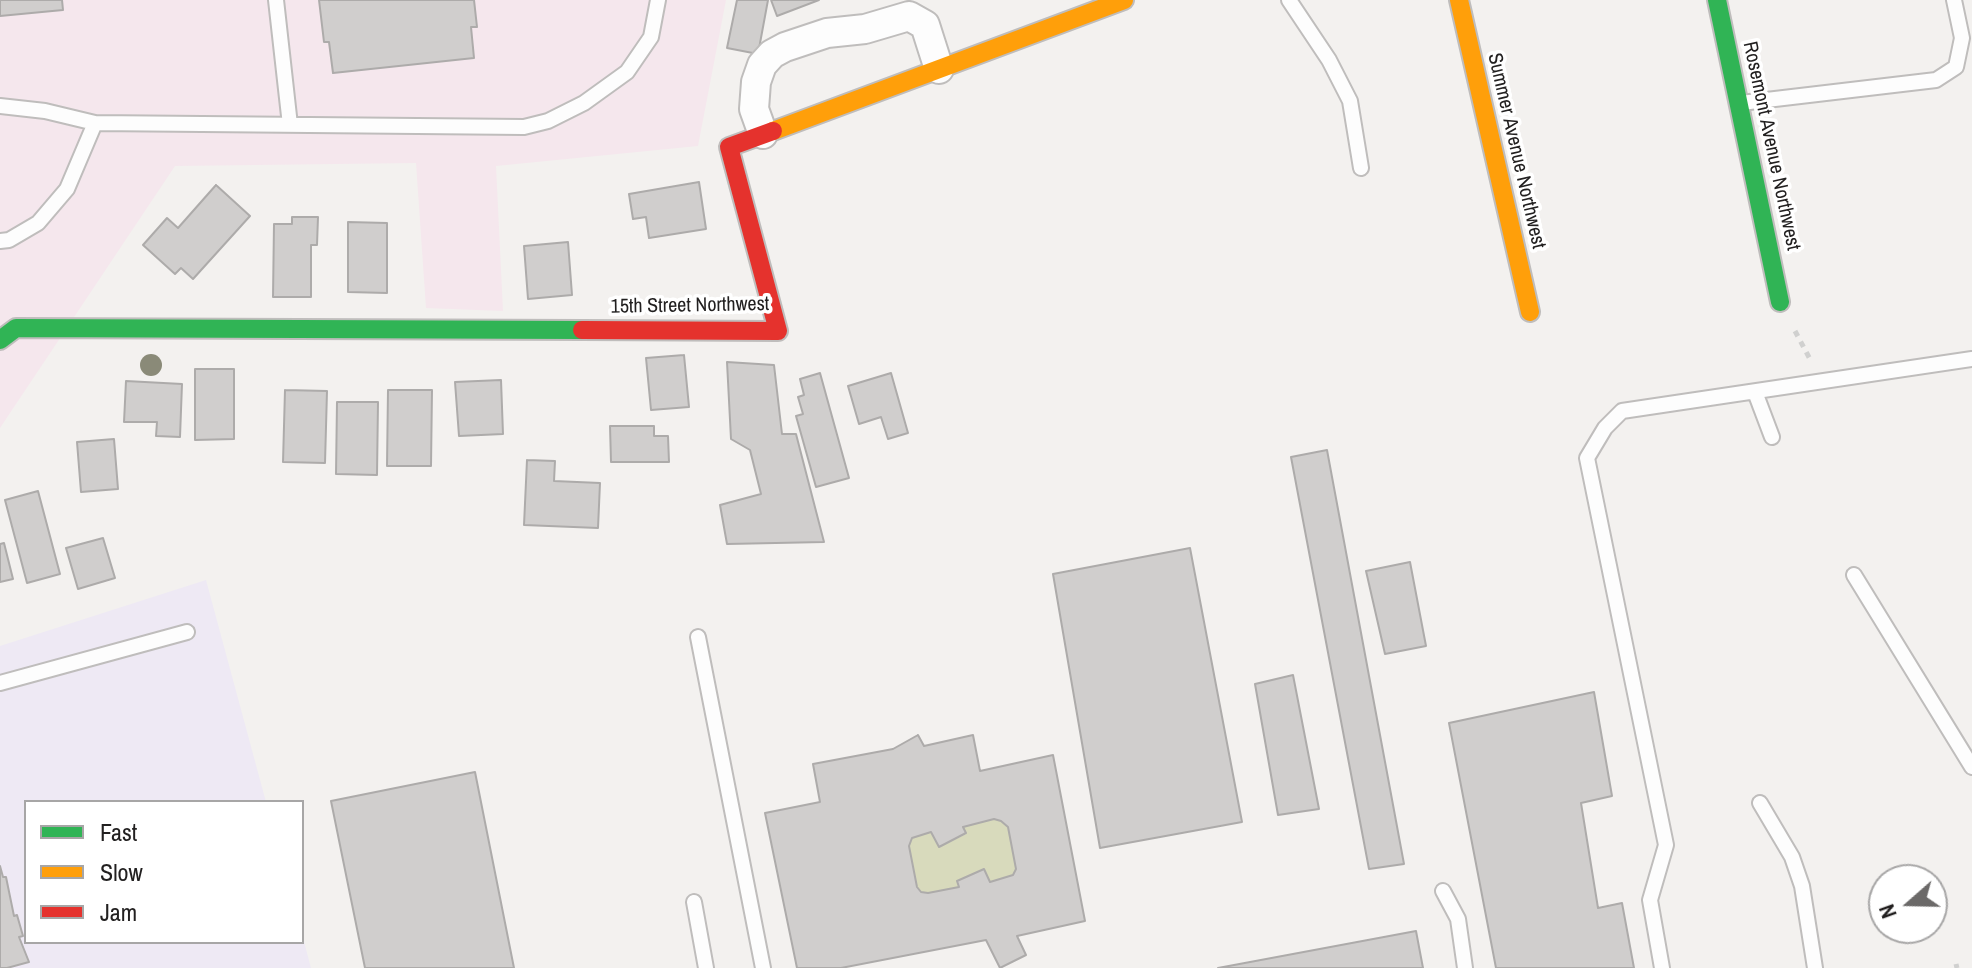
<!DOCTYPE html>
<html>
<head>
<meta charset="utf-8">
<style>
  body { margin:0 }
  #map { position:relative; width:1972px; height:968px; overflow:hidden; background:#f3f1ef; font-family:"Archivo Narrow",sans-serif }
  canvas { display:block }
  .legend { position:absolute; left:24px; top:800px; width:280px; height:144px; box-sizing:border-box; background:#fff; border:2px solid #a7a6a6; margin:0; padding:10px 14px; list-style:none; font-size:24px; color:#222020 }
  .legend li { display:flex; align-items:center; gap:16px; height:40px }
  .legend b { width:40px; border:2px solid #a7a6a6 }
  .north { position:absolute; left:1868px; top:864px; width:80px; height:80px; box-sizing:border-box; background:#fff; border:2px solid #a7a6a6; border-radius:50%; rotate:250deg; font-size:22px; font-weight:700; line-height:32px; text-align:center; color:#222020 }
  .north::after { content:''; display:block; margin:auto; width:28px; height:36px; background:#6b6968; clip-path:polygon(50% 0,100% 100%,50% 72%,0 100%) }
</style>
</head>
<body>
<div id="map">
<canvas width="1972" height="968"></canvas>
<ul class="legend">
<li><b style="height:10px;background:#30b455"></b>Fast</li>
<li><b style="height:10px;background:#ff9f0a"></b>Slow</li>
<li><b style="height:10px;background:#e5322d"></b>Jam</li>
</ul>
<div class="north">N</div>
</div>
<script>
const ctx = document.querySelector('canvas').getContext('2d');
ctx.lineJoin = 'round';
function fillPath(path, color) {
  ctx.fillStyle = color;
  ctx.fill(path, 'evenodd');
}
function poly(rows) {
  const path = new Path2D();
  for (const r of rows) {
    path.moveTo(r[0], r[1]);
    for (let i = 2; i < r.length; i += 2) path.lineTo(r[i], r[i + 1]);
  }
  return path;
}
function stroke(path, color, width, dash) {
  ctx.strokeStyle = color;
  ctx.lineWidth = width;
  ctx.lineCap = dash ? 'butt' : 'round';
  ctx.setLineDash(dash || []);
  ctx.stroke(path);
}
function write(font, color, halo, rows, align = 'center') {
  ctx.font = font + ' "Archivo Narrow",sans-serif';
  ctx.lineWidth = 7;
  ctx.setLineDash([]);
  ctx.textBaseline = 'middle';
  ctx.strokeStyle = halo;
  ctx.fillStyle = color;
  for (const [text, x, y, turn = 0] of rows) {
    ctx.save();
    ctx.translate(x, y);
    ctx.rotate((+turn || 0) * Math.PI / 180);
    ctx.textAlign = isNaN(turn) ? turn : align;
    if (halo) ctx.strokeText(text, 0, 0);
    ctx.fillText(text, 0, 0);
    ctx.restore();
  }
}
const commercial = poly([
  [206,580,266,802,26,802,26,942,302,942,302,934,311,968,0,968,0,646]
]);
const industrial = poly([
  [0,0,726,0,698,146,496,166,503,311,426,308,416,163,175,166,0,428]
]);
const green = poly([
  [994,819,1001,821,1008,827,1016,869,1013,875,990,882,984,869,957,881,959,887,928,893,921,892,917,887,909,846,912,838,931,832,939,847,966,834,963,827]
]);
const building = poly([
  [0,0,62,0,63,10,0,16,0,0],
  [319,0,474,0,477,27,471,27,474,58,333,73,329,42,324,42,319,0],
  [737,0,768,0,758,54,727,48,737,0],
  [771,0,819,0,777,16,771,0],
  [699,182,706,229,649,238,646,217,633,219,629,194,699,182],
  [216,185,250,216,193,279,181,268,175,274,143,245,167,218,178,228,216,185],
  [292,217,318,217,317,245,311,245,311,297,273,297,274,224,292,224,292,217],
  [348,222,387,223,387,293,348,292,348,222],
  [568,242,572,295,528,299,524,246,568,242],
  [684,355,689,407,651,410,646,358,684,355],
  [727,362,774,365,782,434,796,434,824,542,727,544,720,505,761,494,750,450,731,439,727,362],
  [195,369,234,369,234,439,195,440,195,369],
  [820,373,849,478,816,487,796,416,803,414,798,397,804,395,800,379,820,373],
  [891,373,908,433,888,439,881,417,859,424,848,386,891,373],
  [501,380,503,434,459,436,455,382,501,380],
  [126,381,182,384,180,437,156,436,157,422,124,422,126,381],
  [285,390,327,391,325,463,283,462,285,390],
  [388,390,432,390,431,466,387,466,388,390],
  [337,402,378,402,377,475,336,474,337,402],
  [610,426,654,426,654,436,668,436,669,462,611,462,610,426],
  [114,439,118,489,81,492,77,442,114,439],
  [1327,450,1404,864,1369,869,1291,457,1327,450],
  [527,460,555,461,554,481,600,483,598,528,524,525,527,460],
  [38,491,60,574,27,583,5,500,38,491],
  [103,538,115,578,78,589,66,548,103,538],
  [4,543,13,579,0,582,0,544,4,543],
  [1190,548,1242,822,1100,848,1053,574,1190,548],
  [1410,562,1426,646,1385,654,1366,571,1410,562],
  [1293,675,1319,809,1278,815,1255,684,1293,675],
  [1594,692,1612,796,1581,803,1598,908,1622,903,1634,968,1496,968,1449,723,1594,692],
  [918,735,924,746,973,735,980,771,1053,755,1085,921,1017,936,1026,955,1000,968,986,940,841,968,797,968,765,813,820,802,813,764,893,749,918,735],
  [994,819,1001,821,1008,827,1016,869,1013,875,990,882,984,869,957,881,959,887,928,893,921,892,917,887,909,846,912,838,931,832,939,847,966,833,963,827,994,819],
  [475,772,514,968,365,968,331,801,475,772],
  [0,866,3,877,6,877,14,916,17,915,23,936,19,937,29,962,7,968,0,968,0,866],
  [1416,931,1423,968,1218,968,1416,931]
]);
const path = poly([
  [1795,331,1811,361],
  [1956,964,1957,968]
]);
const lane = poly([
  [276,0,290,125],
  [1289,0,1329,60,1350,101,1361,168],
  [1741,103,1936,80,1956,67,1962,38,1954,0],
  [0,106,45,111,95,123],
  [0,241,9,240,38,223,67,189,95,123,524,127,548,121,584,103,627,72,651,37,658,0],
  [1755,392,1772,437],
  [1854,575,1972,767],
  [698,637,763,968],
  [0,683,187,632],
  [1760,803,1792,857,1802,886,1815,968],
  [1443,891,1458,919,1465,968],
  [694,902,706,968],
  [1662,968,1650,900,1666,845,1587,458,1605,428,1622,411,1972,359]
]);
const street = poly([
  [763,134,754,109,756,82,762,65,772,54,785,47,827,33,865,29,909,16,925,25,939,69]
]);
const fast = poly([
  [1717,0,1780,302],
  [0,340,16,328,582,330]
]);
const slow = poly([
  [1459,0,1530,312],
  [773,131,1124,0]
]);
const jam = poly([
  [582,330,778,331,729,147,773,131]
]);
const trees = [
  [151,365]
];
const streetNames = [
  ["Rosemont Avenue Northwest",1771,146,78],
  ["Summer Avenue Northwest",1516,151,77],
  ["15th Street Northwest",690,306,-1]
];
fillPath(commercial, '#eee9f4');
fillPath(industrial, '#f5e7ed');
fillPath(green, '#d8dabc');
fillPath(building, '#d0cecd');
stroke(building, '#adabaa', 2);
stroke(lane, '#bfbdbc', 18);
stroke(street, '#bfbdbc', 32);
stroke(fast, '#bfbdbc', 22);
stroke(slow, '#bfbdbc', 22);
stroke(jam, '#bfbdbc', 22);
stroke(path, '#d0d0cf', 5, [6, 6]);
stroke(lane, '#fdfdfd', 14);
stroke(street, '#fdfdfd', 28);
stroke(fast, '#30b455', 18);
stroke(slow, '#ff9f0a', 18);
stroke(jam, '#e5322d', 18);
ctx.fillStyle = '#8a8a78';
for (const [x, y] of trees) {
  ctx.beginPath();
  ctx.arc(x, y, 11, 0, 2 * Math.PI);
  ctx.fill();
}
write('20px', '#222020', '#fff', streetNames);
</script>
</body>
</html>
